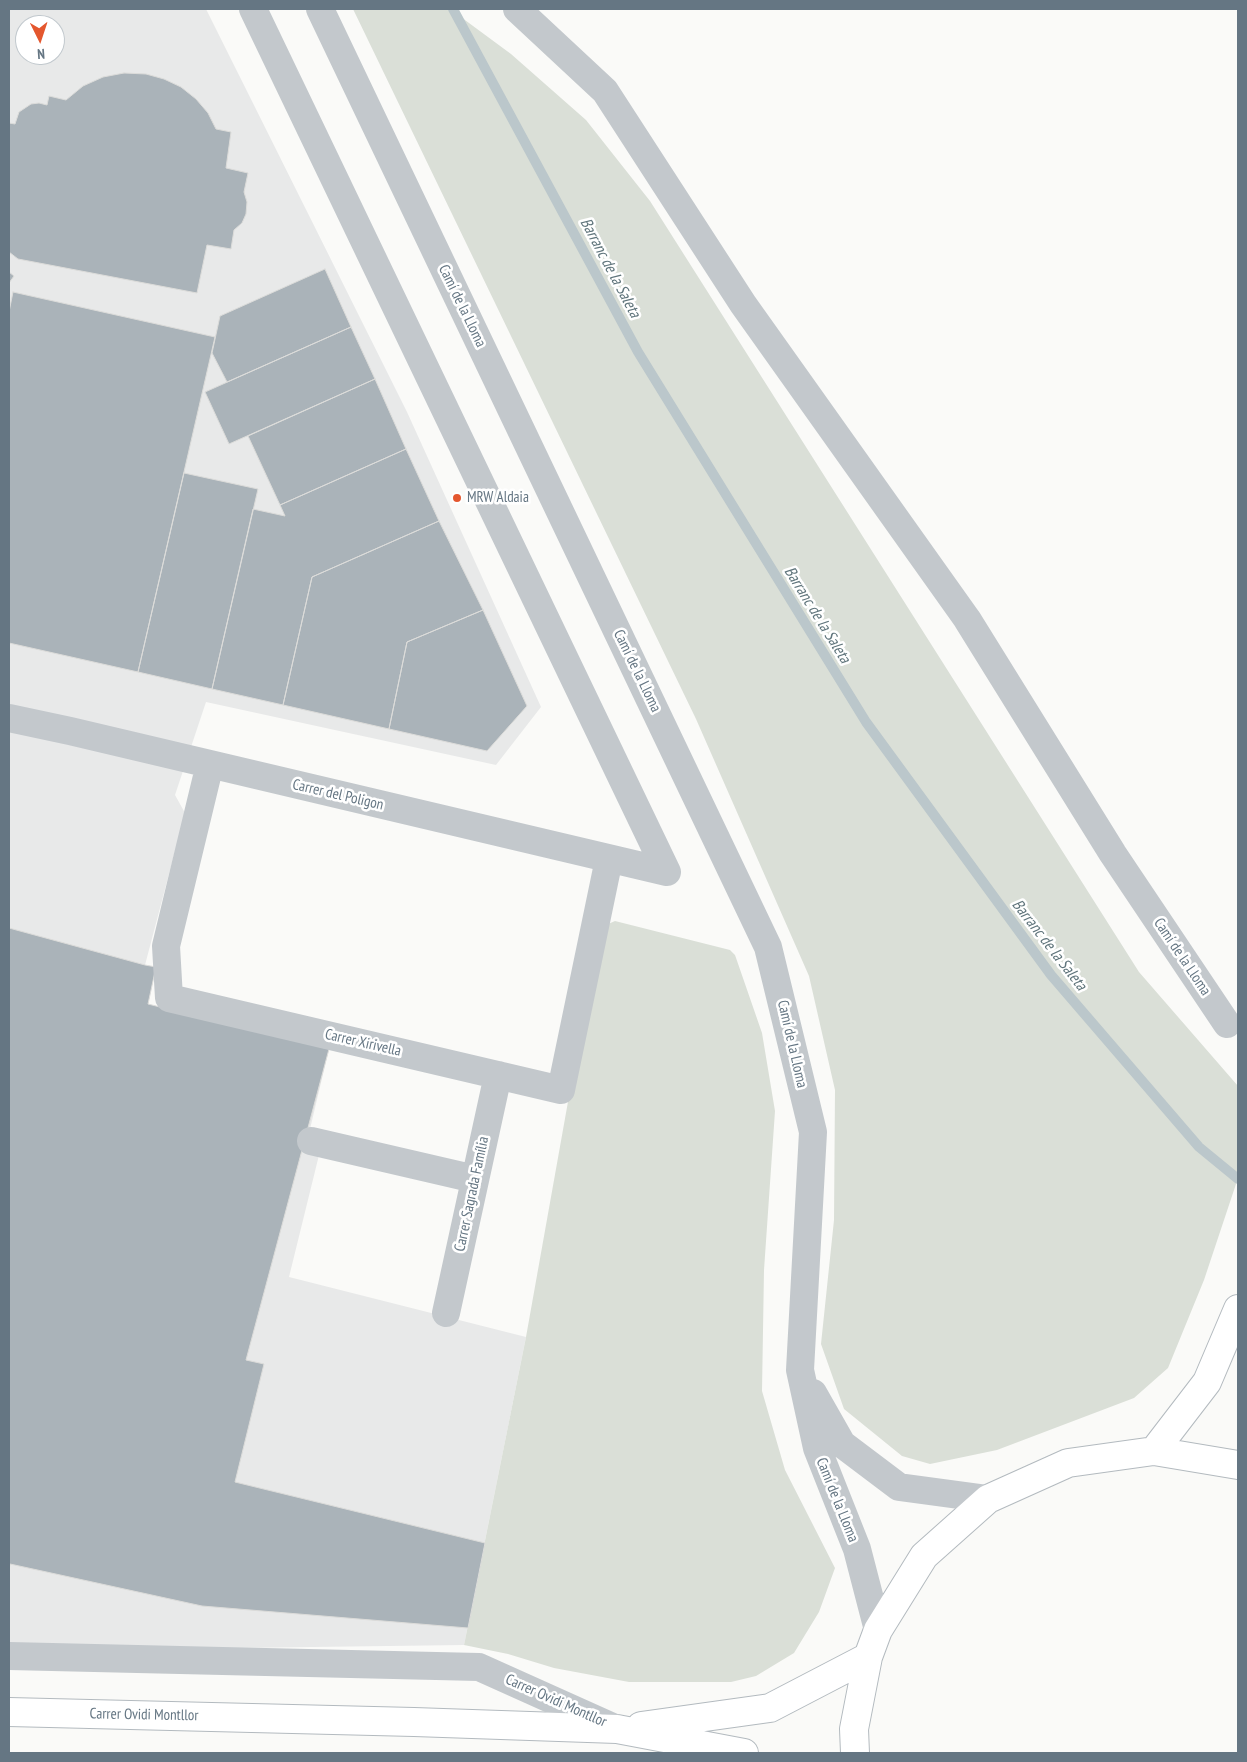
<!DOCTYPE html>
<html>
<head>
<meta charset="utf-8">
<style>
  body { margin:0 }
  #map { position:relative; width:1247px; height:1762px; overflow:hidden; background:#fafaf8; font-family:"PT Sans Narrow",sans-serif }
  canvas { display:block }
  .frame { position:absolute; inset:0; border:10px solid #657683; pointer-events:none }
  .north { position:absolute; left:15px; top:15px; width:50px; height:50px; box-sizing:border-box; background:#fff; border:1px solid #c1c8cd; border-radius:50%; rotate:176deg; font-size:14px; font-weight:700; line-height:20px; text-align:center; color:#657683 }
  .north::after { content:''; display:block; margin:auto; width:18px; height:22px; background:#e4572e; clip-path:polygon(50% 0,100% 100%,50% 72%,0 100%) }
</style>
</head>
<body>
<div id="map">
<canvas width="1247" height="1762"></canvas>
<div class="frame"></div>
<div class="north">N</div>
</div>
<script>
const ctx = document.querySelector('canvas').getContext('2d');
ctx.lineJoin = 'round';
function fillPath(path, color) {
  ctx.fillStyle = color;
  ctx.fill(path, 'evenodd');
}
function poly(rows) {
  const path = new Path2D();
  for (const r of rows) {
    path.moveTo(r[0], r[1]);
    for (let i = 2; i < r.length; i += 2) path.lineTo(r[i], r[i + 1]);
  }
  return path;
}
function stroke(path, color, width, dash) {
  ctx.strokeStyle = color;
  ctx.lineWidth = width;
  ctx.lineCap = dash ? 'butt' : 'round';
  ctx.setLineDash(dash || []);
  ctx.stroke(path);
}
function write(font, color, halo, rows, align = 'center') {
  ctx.font = font + ' "PT Sans Narrow",sans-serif';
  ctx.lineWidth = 5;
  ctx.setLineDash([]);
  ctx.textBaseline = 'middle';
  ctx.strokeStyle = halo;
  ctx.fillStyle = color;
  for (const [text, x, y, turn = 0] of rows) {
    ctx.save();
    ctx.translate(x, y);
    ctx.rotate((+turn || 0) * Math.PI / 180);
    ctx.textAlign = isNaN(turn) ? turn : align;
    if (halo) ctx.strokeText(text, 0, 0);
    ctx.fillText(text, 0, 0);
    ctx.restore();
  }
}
const built = poly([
  [9,9,206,9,407,412,541,707,496,765,206,702,175,795,185,813,145,965,156,967,148,1004,329,1049,306,1146,320,1151,289,1277,526,1337,464,1645,9,1651],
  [25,25,55,25,55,55,25,55]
]);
const green = poly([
  [353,9,450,9,511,54,586,120,650,201,1139,972,1238,1086,1238,1178,1204,1280,1168,1368,1134,1398,997,1450,930,1464,902,1456,844,1409,821,1344,834,1220,835,1090,809,976,696,719],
  [615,921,730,950,735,955,762,1033,775,1111,764,1270,762,1391,785,1470,835,1568,819,1612,794,1653,756,1676,731,1682,629,1682,554,1668,508,1654,464,1645,526,1337,599,928]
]);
const stream = poly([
  [453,9,638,352,866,722,1051,975,1199,1147,1238,1179]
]);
const building = poly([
  [124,73,146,74,164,79,181,87,196,99,208,113,216,129,231,132,226,168,248,173,244,192,247,202,246,214,242,223,234,230,231,249,207,245,197,293,18,259,9,252,9,123,15,124,19,112,31,104,39,103,47,105,49,96,66,100,83,86,103,77,124,73],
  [325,269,351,327,227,382,212,353,220,316,325,269],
  [9,272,14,276,9,283,9,272],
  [13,292,215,337,138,672,9,643,9,312,13,292],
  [351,327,375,379,229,444,205,392,351,327],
  [375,379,406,449,280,505,248,436,375,379],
  [406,449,439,521,312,577,283,705,212,689,253,509,285,516,280,505,406,449],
  [184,473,258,489,212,689,138,672,184,473],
  [439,521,483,610,407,642,389,729,283,705,312,577,439,521],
  [483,610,527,706,487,751,389,729,407,642,483,610],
  [9,928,145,965,156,967,148,1004,329,1049,246,1360,264,1364,235,1482,485,1543,468,1628,202,1606,10,1564,9,1571,9,928]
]);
const street = poly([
  [253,9,667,872],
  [320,9,768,947,813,1132,800,1370,817,1448,857,1549,878,1630],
  [517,9,605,91,743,304,967,619,1113,854,1227,1024],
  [9,718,70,731,667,872],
  [210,764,166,946,169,998,561,1090,609,859],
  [311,1141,475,1179],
  [446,1313,498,1075],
  [813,1393,842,1444,899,1487,988,1499],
  [9,1656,479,1667,617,1729]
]);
const secondary = poly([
  [1154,1451,1207,1382,1238,1309],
  [9,1712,414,1722,617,1729,744,1753],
  [641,1726,770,1708,868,1657],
  [855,1753,854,1729,868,1657,878,1630,924,1556,988,1499,1068,1463,1154,1451,1238,1465]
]);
const markers = [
  [457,498,5,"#e4572e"]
];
const streetNames = [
  ["Camí de la Lloma",462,306,64],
  ["Camí de la Lloma",637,671,64],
  ["Carrer del Poligon",338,795,13],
  ["Camí de la Lloma",1182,957,56],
  ["Carrer Xirivella",363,1043,13],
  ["Camí de la Lloma",792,1044,77],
  ["Carrer Sagrada Família",472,1194,-78],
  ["Camí de la Lloma",837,1500,68],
  ["Carrer Ovidi Montllor",556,1701,24],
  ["Carrer Ovidi Montllor",144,1715,1]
];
const poiNames = [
  ["MRW Aldaia",467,498]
];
const waterNames = [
  ["Barranc de la Saleta",610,268,62],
  ["Barranc de la Saleta",817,615,58],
  ["Barranc de la Saleta",1049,945,52]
];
fillPath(built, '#e8e9e9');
fillPath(green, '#dadfd7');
stroke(stream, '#bbc7cb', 10);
fillPath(building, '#aab3b9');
stroke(building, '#dcdcda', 1);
stroke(secondary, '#b3babf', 30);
stroke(street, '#c3c8cc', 28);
stroke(secondary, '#fff', 28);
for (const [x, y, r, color] of markers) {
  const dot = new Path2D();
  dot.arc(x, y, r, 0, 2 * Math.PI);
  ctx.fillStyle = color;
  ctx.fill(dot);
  stroke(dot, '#fff', 2);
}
write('15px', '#657683', '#fff', streetNames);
write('15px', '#657683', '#fff', poiNames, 'left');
write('italic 16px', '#60757c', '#fff', waterNames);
</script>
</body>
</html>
